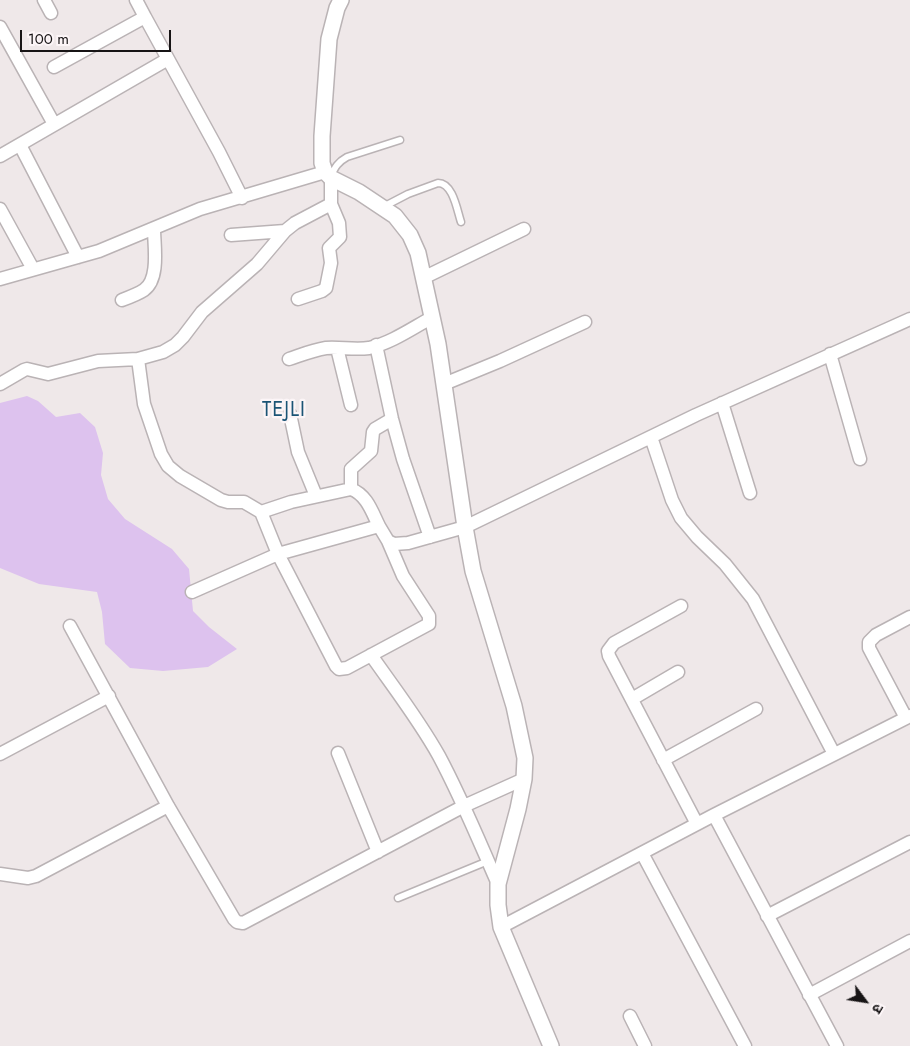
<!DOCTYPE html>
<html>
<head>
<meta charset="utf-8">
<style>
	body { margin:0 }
	#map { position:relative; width:910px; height:1046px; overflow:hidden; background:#efe8e9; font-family:Jost,"Noto Sans Devanagari",sans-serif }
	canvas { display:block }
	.north { position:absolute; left:840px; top:976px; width:50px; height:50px; -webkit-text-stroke:4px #fcf5f7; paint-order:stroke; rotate:121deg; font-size:14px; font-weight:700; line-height:20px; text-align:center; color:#171415 }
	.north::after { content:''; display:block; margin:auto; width:18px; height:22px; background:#171415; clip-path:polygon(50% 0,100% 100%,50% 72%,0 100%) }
	.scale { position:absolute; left:20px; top:30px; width:151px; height:22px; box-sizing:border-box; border:2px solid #171415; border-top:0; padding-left:6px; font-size:15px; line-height:18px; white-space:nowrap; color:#171415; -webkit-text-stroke:4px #fcf5f7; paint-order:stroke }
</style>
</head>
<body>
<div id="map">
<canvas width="910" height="1046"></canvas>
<div class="north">उ</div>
<div class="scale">100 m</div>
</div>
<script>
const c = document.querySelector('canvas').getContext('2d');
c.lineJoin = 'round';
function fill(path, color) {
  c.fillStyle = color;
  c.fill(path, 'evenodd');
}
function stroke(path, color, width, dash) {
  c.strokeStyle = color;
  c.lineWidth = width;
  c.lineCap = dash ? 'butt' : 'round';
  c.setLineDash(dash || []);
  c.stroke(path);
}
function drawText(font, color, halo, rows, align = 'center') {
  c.font = font + ' Jost,sans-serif';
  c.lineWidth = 4.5;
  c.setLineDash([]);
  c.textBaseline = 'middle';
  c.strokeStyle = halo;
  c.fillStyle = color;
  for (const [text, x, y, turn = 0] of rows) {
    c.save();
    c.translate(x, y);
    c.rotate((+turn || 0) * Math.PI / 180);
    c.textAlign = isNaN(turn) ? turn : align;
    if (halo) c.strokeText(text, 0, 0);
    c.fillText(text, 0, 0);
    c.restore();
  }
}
fill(new Path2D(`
	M27,396L38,401L56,417L80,413L95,427L103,453L101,475L108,499L125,519L172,549L189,569L193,611L209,627L237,649L208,667L163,671L130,668L105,644L102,612L97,592L39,584L0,568V403Z`), '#ddc2ee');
const service = new Path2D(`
	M331,176C335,167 338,162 347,157L400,140
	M383,207L408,194L438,183C453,183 457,210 461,222
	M398,898L488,861`);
const minor = new Path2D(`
	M44,0L51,13
	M136,0L145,17
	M0,27L54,124
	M54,67L145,17L219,152L242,198
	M20,145L78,257
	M0,156L168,59
	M0,209L33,269
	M231,235L285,231
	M423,278L524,229
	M0,279L99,251L200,209L325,172
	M298,299L322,291L326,288L331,263L329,248L340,237L339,223L331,204
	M122,300C130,297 138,294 144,290C160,279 154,245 154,229
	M376,345L392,419L403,459L430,537
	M337,348L351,405
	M830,354L860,459
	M138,359L144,404L161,454L168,466L180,476L221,500L228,502H244L261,512L291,502L351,489C367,495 372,512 379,526
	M289,359C301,355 313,350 326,348C340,347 355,350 369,348C391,343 411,329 431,318
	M0,384L24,370L27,369L48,374L98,361L138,359L163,352L175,345L183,337L202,312L257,264L285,231L295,223L331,204V178
	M444,384L500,361L585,322
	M722,403L750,493
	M290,414L298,452L316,496
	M651,437L672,500L681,518L697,537L725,564L753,599L834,754
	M351,489V469L371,451L373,432L375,429L392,419
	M261,512L278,554L336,666L339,669L347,668L429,624V616L403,576L388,541
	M192,592L278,554L379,526L388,541L394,544L408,543L465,527L696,415L910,319
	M681,606L614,643L608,651L609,656L697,824
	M70,626L168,806L234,919L237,922L243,923L464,806L524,779
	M371,655C394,688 419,720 439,756C461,797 479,841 498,884
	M632,699L678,672
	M906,718L869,648V642L876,635L910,617
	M338,753L378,852
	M0,754L109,696
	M663,760L756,709
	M714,815L837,1046
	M642,853L745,1046
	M0,874L28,878L36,876L168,806
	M767,916L910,842
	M501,927L714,815L910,716
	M809,995L910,941
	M630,1016L645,1046`);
const tertiary = new Path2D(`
	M341,0L337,8L329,39L322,136V163L325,172L331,178L359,192L395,216L410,235L418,253L438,344L465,527L473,571L514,706L525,758L524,779L518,809L498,884V905L501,927L551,1046`);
stroke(service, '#bab3b5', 9);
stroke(minor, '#bab3b5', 15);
stroke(tertiary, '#bab3b5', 18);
stroke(service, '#fff', 6);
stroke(minor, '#fff', 12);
stroke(tertiary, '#fff', 15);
c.letterSpacing = '1px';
drawText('20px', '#1b5475', '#fcf5f7', [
	["TEJLI",284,411]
]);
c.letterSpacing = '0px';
</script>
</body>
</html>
